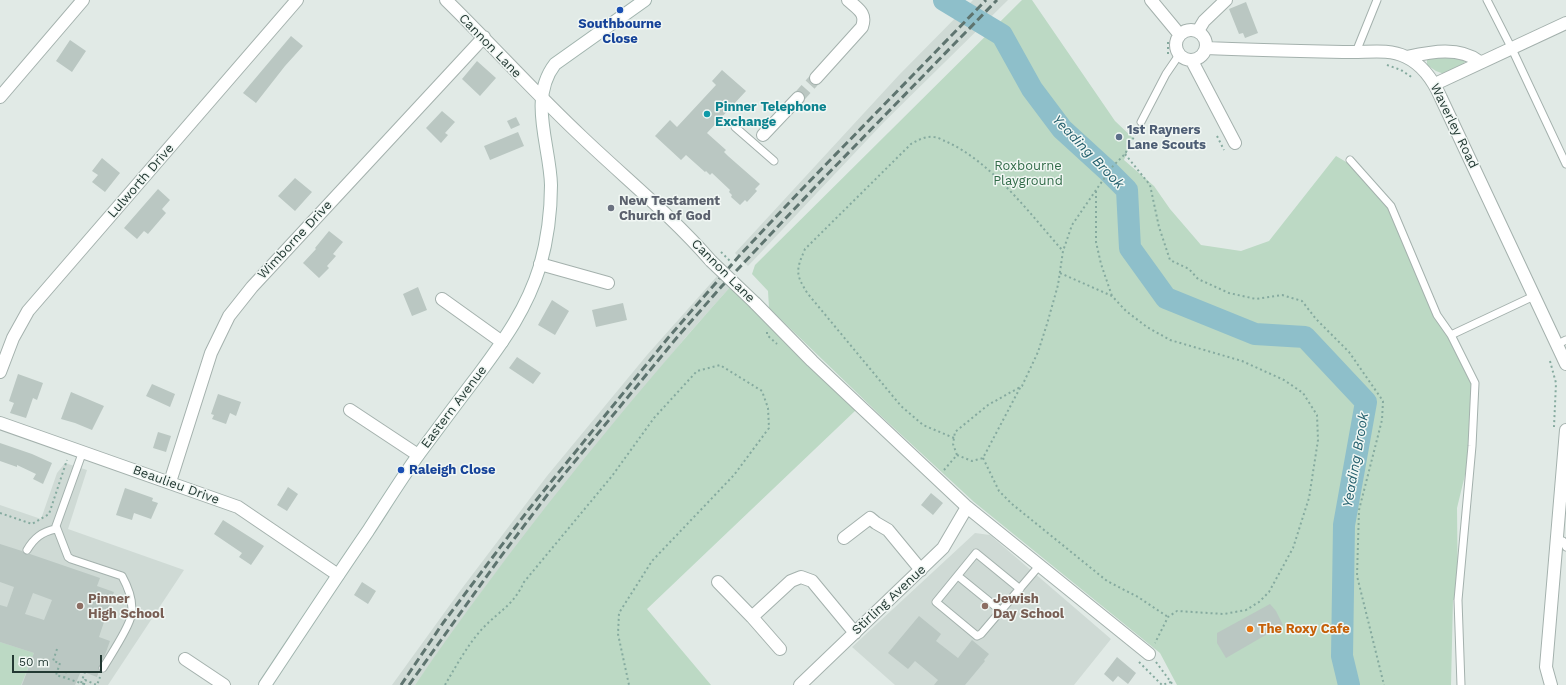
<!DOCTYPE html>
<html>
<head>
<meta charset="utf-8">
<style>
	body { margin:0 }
	#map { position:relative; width:1566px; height:685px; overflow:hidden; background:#e1eae6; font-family:"Work Sans",sans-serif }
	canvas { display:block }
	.scale { position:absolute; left:12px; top:655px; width:90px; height:18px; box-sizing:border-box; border:2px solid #233933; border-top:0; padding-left:5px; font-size:12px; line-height:14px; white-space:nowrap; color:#233933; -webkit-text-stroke:3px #f1f7f4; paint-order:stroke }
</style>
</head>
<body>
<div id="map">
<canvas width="1566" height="685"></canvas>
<div class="scale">50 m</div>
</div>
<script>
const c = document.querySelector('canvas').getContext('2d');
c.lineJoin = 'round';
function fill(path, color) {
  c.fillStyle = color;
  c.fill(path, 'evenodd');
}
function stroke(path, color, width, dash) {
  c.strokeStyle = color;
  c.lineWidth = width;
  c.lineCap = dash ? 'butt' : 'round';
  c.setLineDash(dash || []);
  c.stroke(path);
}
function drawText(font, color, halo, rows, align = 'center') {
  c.font = font + ' "Work Sans",sans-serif';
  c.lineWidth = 3;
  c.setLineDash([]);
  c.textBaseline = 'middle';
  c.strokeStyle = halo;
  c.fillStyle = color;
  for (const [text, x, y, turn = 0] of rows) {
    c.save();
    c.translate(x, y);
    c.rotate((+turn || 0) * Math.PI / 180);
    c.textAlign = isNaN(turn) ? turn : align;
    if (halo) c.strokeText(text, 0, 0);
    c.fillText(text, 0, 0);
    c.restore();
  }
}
fill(new Path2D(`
	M973,0H1008L884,122L748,266L735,253L899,75Z
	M719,274L731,286L685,338L491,579L415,685H392L460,591L547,476L647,355Z
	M65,463L87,470L68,529L184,570L108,685H0V505L41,519L57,473Z
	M975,533L990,535L1111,639L1074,685H895L852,647Z`), '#cfdad5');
fill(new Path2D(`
	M1022,0H1032L1115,121L1133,138L1124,160L1154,186L1170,209L1201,245L1241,251L1269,241L1336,156L1348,163L1391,206L1419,273L1475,383L1472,446L1457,508L1458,600H1453L1451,685H1177L1160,653L974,502L881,416L769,308L768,291L752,274L755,265Z
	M1427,57H1463L1465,61L1464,64L1444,74L1436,71L1427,65Z
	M731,286L856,410L647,609L711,685H415C511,545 618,413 731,286Z
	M0,642L34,653L21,685H0Z`), '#bcd9c4');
stroke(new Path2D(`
	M944,0L1002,35L1032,89L1062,129L1108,171L1127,190L1130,248L1166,298L1255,334L1305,337L1366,402L1344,525L1342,656L1349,685`), '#8ebfca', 22);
fill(new Path2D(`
	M1246,2L1258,33L1245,38L1243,33L1239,34L1229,9Z
	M291,36L303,46L285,66L256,103L243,93Z
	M70,40L86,51L72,72L56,61Z
	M477,61L496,78L480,96L462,79Z
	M722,70L746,91L707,133L726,150L724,152L728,156L760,184L755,189L757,191L747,202L745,200L740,205L731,197L732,195L729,192L730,190L712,173L710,175L706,171L705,172L686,155L681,160L655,136L670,120L677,127L716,85L712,81Z
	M442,111L455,122L445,133L448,135L441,143L426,128Z
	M516,117L520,125L511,129L507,121Z
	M518,132L524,146L490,160L484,146Z
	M102,158L120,173L105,192L92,182L98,175L92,171Z
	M295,178L312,192L295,211L278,196Z
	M158,189L170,200L162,209L166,213L148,234L144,231L137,239L124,228Z
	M329,231L343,242L333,254L336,256L327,266L329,268L319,278L303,263L316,249L315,248Z
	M418,287L427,310L412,316L403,294Z
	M552,300L569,311L555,335L538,325Z
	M623,303L627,320L596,327L592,310Z
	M517,357L541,373L533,384L509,368Z
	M18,374L43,383L37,400L33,398L26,418L10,413L14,403L9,401Z
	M152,384L175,394L170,407L146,396Z
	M71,392L104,406L92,430L75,423L61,419Z
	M218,394L241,402L236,416L230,413L226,424L212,419L214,415L211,414Z
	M158,432L171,436L166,452L153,448Z
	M0,443L32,454L52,463L43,484L33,479L36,474L17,465V467L0,461Z
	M288,487L298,494L287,511L277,505Z
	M125,488L153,498L152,501L158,503L151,519L134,513L132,520L116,515Z
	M931,493L943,503L933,515L921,505Z
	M223,520L264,546L251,565L239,557L242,553L214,534Z
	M0,544L22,551L25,554H30L100,578L97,586L114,592L99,637L110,641L105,655L99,666V671L97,677L81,671L75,685H22L34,653L0,642V605L7,607L14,587L0,582ZM33,593L52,600L44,620L25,614Z
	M362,582L376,591L368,604L354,595Z
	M1270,604L1276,611L1283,625L1226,658L1217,643V633Z
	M919,616L941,634L936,641L958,658L972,640L989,654L984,660L985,661L965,685H934L938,680L915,661L908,669L888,653Z
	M1117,657L1136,673L1128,684L1118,676L1113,682L1104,674Z`), '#bac7c2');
stroke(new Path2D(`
	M798,98L816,78`), '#bbc7c2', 12, [12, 6]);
const lane = new Path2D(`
	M1487,0L1512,49L1566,164
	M1356,52L1377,0
	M1141,122L1166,74L1179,55
	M735,127L774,161
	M1350,160L1391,206L1437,315L1451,335L1475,383L1472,446L1458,600L1461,685
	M1451,335L1534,296
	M1558,344L1566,340
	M56,526L68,557L71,559L122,576C128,587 134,603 131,616C129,628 110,656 103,668
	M1557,540L1563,541L1566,547
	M27,550C34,538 42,532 55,529L56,526L83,451
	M958,576L1001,611
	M1020,589L976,553L936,602L977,636L981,634L1039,566`);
const street = new Path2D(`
	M446,0C492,45 535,93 582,137C625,178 672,216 711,261
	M1151,0L1180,35
	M1176 45a15 15 0 1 1 30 0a15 15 0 1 1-30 0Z
	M1198,31L1204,21L1226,0
	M1206,48C1253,50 1300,51 1346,52C1367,53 1387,48 1406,57C1423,65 1434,82 1441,98L1566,364
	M1407,57C1431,52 1459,46 1480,62
	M1192,61L1235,143
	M816,78L862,27C867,13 858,9 848,0
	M1435,84L1566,23
	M0,97L83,0
	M763,135L798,98
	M540,264L608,283
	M442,299L502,342
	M755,303L812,361L967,507L1149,654
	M0,372L13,338L28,311L297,0
	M350,410L418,455
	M0,423L238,507L338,575
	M170,482L211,353L229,316L252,287L484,37
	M844,538L870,518L876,523L888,530L921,570
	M718,582L752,617L780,649
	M752,617L791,581L801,577L812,581L855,633
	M185,659L224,685
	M800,685L943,548L967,507
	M1551,685L1546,667L1566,430`);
const secondary = new Path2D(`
	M265,685C299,634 333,582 368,531C385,505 401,479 419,454C439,427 459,400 479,374C505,339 527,308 540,266C547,241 551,211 551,185C550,145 528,99 555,64L645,0`);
stroke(lane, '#a4b1ad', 9);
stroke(street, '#a4b1ad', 14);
stroke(secondary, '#a1b4ae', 14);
stroke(new Path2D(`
	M1168,54V39
	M1387,65L1401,70L1413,78
	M1217,136L1224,150
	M1125,154L1150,185L1159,227L1170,260L1189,269L1198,279L1229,293L1256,299L1282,295L1302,301L1316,319L1349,352L1383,401L1382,420L1359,510L1357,576L1384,685
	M1096,191V242L1101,264L1112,296
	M1060,273L1112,296L1126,311L1147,327L1170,340L1242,361L1284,380L1303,393L1317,415L1318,440L1309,498L1293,548L1269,592L1259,602L1246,610L1224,614L1177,611L1168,617L1155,643
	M767,332V335L777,344
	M1550,361L1556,383L1554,427
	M954,438L923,425L901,406L808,294C795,274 796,270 805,249L911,144C918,140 925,136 934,137C938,137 942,140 945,141C991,161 1030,214 1063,251
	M957,455L972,461L983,458L1021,386
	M983,458L999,491L1012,504L1107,581L1138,597L1168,617
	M944,470L957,455L953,444L955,432L988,405L1022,386L1038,352L1047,324L1058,285L1063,251L1072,225L1096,190L1113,166L1125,154L1137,131
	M0,513L32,524L49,514L67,460
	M57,649L53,661L60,663L56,675L84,684
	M1139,662L1162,685L1171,682
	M1156,662L1173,685
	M64,678L66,672
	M81,683L85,672
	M84,685L85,680L97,685L100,677
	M445,685C456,666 468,644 483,628C500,610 513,606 524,582L612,476L654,418L697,371L720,365L762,391L768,408L769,428L734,475L652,561L619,613L618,634L629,685`), '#85aa9f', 2, [2, 3]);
stroke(lane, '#fff', 7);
stroke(street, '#fff', 12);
stroke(secondary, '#fff', 12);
stroke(new Path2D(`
	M401,685L443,623L529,509L668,338L740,255L803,188L986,0
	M409,685L499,559L548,494L679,335L722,286L817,185L997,0`), '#5e746f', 3, [8, 4]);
const streetBridge = new Path2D(`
	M711,261L755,303`);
stroke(streetBridge, '#a4b1ad', 14, []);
stroke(new Path2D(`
	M721,252L730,261`), '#85aa9f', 2, [2, 3]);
stroke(streetBridge, '#fff', 12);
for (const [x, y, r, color] of [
	[620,10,4,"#1a4fb4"],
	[707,114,4,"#0f9aa8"],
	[1119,137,4,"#5c6f8a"],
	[611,208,4,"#6b7280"],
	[401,470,4,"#1a4fb4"],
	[80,606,4,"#8d6e63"],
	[985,606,4,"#8d6e63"],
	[1250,629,4,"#e8710a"]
]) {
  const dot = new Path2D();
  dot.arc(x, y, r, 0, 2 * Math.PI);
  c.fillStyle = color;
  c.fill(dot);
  stroke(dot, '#f1f7f4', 1.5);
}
drawText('bold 13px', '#164399', '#f1f7f4', [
	["Southbourne",620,24],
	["Close",620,39],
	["Raleigh Close",409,470,"left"]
]);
drawText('13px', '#233933', '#f1f7f4', [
	["Cannon Lane",490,46,46],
	["Waverley Road",1454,126,64],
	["Lulworth Drive",141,181,-49],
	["Wimborne Drive",295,240,-47],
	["Cannon Lane",723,271,45],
	["Eastern Avenue",454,407,-53],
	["Beaulieu Drive",176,485,20],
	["Stirling Avenue",889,600,-43]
]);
drawText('bold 13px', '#0d838f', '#f1f7f4', [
	["Pinner Telephone",715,107],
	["Exchange",715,122]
], 'left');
drawText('bold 13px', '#4e5e75', '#f1f7f4', [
	["1st Rayners",1127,130],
	["Lane Scouts",1127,145]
], 'left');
drawText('13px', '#326b49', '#f1f7f4', [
	["Roxbourne",1028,166],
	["Playground",1028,181]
]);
drawText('bold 13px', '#5b616d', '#f1f7f4', [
	["New Testament",619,201],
	["Church of God",619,216]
], 'left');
drawText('bold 13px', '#785e54', '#f1f7f4', [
	["Pinner",88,599],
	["High School",88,614],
	["Jewish",993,599],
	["Day School",993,614]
], 'left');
drawText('bold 13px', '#c56008', '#f1f7f4', [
	["The Roxy Cafe",1258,629]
], 'left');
drawText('italic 14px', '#24606e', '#f1f7f4', [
	["Yeading Brook",1088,152,46],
	["Yeading Brook",1356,460,-80]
]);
</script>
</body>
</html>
